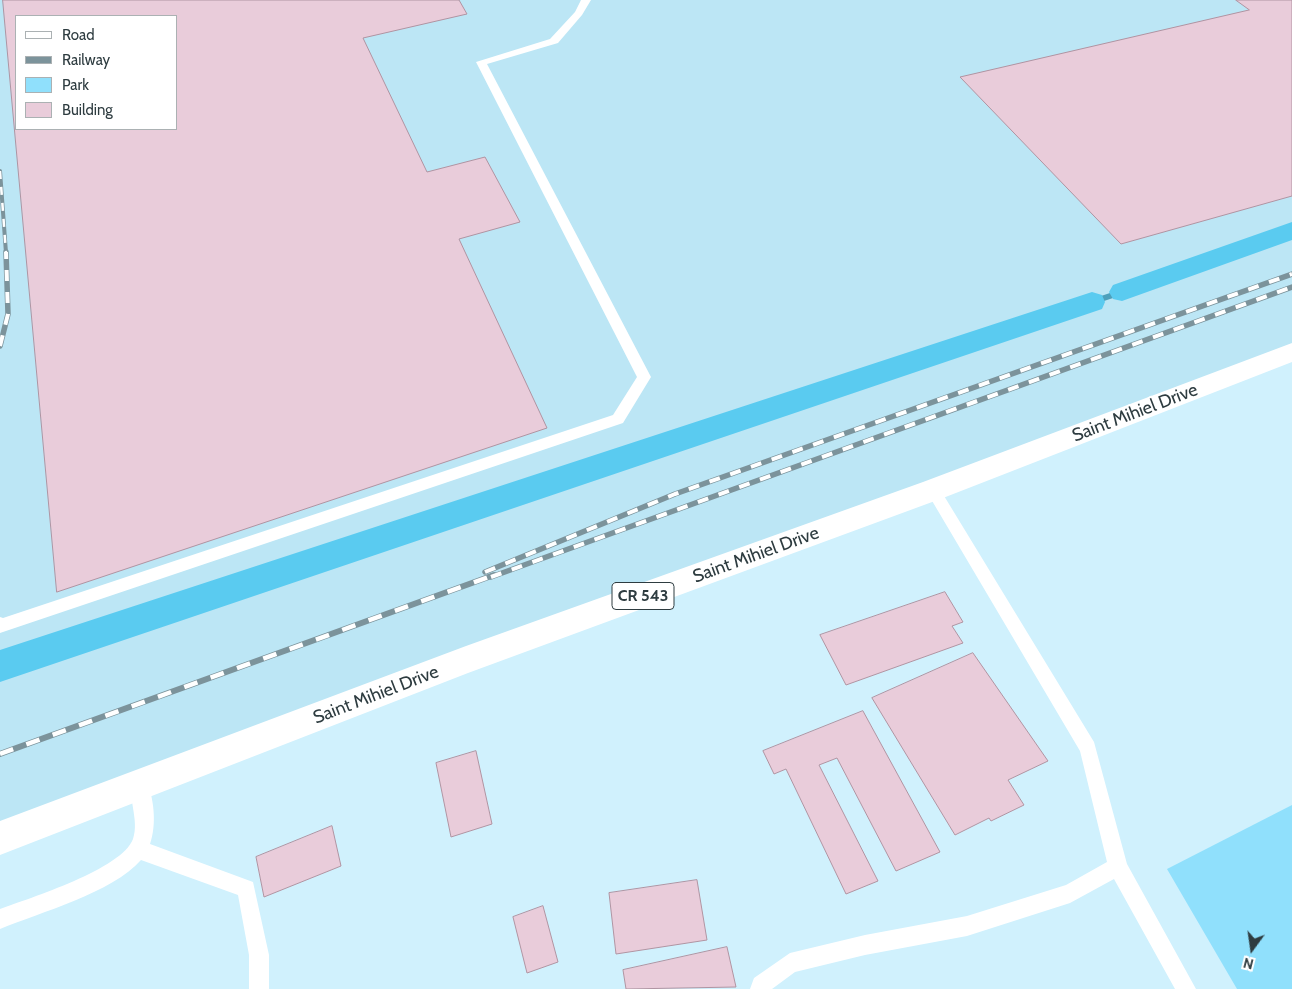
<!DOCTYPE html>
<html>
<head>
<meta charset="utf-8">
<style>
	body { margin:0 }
	#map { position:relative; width:1292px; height:989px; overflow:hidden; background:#d0f1fd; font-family:Cabin,sans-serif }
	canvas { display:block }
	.legend { position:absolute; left:15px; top:15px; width:162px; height:115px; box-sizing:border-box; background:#fff; border:1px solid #abb1b3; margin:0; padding:6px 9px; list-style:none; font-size:15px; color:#2e3c40 }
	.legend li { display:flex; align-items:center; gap:10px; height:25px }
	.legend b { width:25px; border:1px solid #abb1b3 }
	.north { position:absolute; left:1227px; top:924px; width:50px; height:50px; -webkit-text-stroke:4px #fff; paint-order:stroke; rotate:194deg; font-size:14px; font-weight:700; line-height:20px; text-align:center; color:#2e3c40 }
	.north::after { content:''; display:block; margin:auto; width:18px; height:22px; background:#2e3c40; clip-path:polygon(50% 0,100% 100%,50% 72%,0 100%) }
</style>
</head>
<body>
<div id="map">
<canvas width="1292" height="989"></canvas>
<ul class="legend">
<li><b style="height:6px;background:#fff"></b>Road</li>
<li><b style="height:6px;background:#7c939b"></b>Railway</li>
<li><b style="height:14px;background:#90e0fc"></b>Park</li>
<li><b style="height:14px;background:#e9ccda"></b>Building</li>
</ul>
<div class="north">N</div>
</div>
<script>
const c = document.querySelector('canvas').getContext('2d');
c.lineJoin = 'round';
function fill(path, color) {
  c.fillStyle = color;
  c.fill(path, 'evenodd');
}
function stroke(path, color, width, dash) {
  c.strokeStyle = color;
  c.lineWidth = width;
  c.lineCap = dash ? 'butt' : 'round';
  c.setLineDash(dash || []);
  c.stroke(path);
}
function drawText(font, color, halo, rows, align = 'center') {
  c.font = font + ' Cabin,sans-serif';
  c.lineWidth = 4;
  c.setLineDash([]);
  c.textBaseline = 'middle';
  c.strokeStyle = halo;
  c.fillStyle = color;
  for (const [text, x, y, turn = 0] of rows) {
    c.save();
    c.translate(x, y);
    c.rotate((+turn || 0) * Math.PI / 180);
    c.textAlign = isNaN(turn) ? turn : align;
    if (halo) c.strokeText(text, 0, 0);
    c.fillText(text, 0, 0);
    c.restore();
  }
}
fill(new Path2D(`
	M0,0H1292V350L0,839ZM16,16H176V129H16Z`), '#bce6f5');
fill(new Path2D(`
	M1292,805V989H1237L1167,869Z`), '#90e0fc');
fill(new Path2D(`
	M1122,289L1125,290L1126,292L1125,294L1092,305L1088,302L1089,300Z`), '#4da0bb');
fill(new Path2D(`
	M1292,222V240L1122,301L1113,299L1109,292L1113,285Z
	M1092,292L1102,295L1105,302L1102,309L0,682V650Z`), '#5acbf0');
const building = new Path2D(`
	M3,0H459L467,14L363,38L427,172L485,157L520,222L459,239L547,428L57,592ZM16,16H176V129H16Z
	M1236,0H1292V196L1121,244L960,77L1249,10Z
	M945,592L963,622L952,626L963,643L846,685L820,635Z
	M973,653L1048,761L1008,780L1024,805L991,821L989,818L955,835L872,698Z
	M863,711L940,852L896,871L837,758L819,765L878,881L846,894L786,769L774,774L763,751Z
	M476,751L492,824L451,837L436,763Z
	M332,826L341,866L264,897L256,857Z
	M697,880L707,940L616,954L609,893Z
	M543,906L558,962L527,973L513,917Z
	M727,947L736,987L626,989L623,970Z`);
fill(building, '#e9ccda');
stroke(building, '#b094a2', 1);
fill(new Path2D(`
	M581,0H591L582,15L558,43L487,64L651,377L623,423L0,633V617L3,618L613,415L637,377L476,62L550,39L575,12Z
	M933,484L938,486L1094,742L1127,864L1196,989H1175L1114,879L1070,903L967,936L865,955L795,972L772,989H750L754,978L790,953L865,935L967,916L1066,885L1107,862L1080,751L928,494L926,490L928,486Z
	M140,776L146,779C154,798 157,824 150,844L253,882L269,955V989H249V955L238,895L141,860C112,893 41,912 0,929V909C30,898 122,869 133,839C140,819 126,797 134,779Z`), '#fff');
fill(new Path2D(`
	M1292,343V362L943,498L468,673L0,855V821L466,646L923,482Z`), '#fff');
const railFar2 = new Path2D(`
	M0,171L6,253`);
const railFar1 = new Path2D(`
	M0,346L8,314L6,252
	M485,572L675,494L1292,274
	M491,577L1292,287`);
const rail = new Path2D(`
	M0,754L494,575`);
stroke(railFar2, '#7c939b', 4);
stroke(railFar1, '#7c939b', 5.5);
stroke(rail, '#7c939b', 6);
stroke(railFar2, '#fff', 2.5, [8]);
stroke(railFar1, '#fff', 4, [11]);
stroke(rail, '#fff', 4.5, [14]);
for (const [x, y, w] of [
	[643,596,62]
]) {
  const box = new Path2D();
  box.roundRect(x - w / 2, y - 13.5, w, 27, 4);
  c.fillStyle = '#fff';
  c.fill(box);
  stroke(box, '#2e3c40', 1);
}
drawText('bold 16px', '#2e3c40', null, [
	["CR 543",643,596]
]);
drawText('18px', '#2e3c40', '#fff', [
	["Saint Mihiel Drive",1135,413,-21],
	["Saint Mihiel Drive",756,555,-20],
	["Saint Mihiel Drive",376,695,-21]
]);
</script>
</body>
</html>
